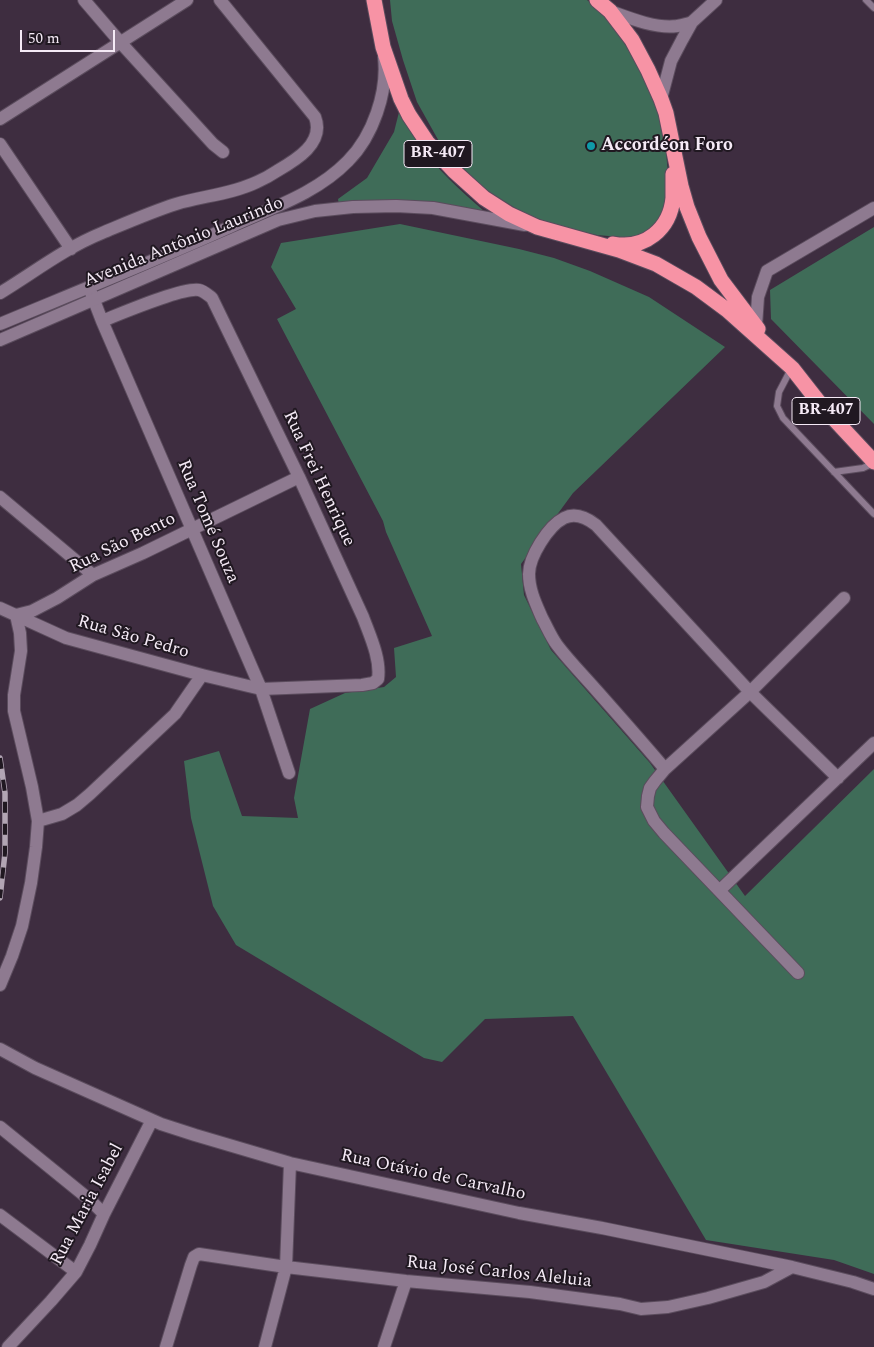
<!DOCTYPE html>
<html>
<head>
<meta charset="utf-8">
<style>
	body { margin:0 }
	#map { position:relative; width:874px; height:1347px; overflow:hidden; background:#3e2d40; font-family:Spectral,serif }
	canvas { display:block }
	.scale { position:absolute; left:20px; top:30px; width:95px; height:22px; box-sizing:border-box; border:2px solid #f5eaf6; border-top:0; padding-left:6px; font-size:15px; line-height:18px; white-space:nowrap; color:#f5eaf6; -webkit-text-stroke:4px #201821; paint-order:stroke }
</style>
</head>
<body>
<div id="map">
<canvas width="874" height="1347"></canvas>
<div class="scale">50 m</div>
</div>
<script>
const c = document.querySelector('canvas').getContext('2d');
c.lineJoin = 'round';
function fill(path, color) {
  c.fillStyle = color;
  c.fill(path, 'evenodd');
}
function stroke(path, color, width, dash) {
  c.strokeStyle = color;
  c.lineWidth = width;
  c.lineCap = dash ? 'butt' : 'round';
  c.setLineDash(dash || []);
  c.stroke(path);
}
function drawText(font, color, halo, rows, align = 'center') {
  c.font = font + ' Spectral,serif';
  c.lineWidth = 4;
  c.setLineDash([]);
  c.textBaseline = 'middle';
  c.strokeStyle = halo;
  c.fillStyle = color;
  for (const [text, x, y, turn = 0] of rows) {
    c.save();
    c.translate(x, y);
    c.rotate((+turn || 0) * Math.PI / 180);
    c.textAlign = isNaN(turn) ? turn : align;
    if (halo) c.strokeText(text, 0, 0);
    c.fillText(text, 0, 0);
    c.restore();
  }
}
fill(new Path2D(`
	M390,0H587L605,15L623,41L650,85L664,129L668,174L667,198L661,218L646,233L631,238L597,235L564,228L525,214L483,188L441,145L417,102L403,60L392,21Z
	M400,108C406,120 411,132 418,142C436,169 461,191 485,212L339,205L338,199L367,178L394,132Z
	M400,224L519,249L554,258L590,271L649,297L725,347L573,493L521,564L524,595L551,650L650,763L745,896L874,769V1274L834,1260L706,1240L573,1016L485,1019L442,1062L424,1058L236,945L213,906L191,818L184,761L219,751L242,816L298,818L294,798L310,709L345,693L384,687L396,677L394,648L432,636L386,532L383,521L277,319L296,309L271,267L281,243Z
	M874,227V424L771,319L770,290Z`), '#3f6c58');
const lane = new Path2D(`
	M866,0L874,8
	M791,369L779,392L777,406L783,418L874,514
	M834,472L863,468L874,463`);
const street = new Path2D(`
	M84,0L120,42L213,144L223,152
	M610,11C629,18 656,29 677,26C682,25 687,24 692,22
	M661,99L671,61L682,40L692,22L716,0
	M0,119L187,0
	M0,144L71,249
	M90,290L102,321L261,689L289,773
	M0,293C33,273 65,248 102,233C126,223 151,212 176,204C203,196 232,194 257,182C264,179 271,175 277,171C296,160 325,143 315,117L220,0
	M756,326L758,297L767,271L874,208
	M0,497L93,575
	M0,608L66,638L202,675L261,689L362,685L373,683L378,679C381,659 370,636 363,617L299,477L212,298C208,295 204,291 199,290C183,287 120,314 102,321
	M665,769C643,743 620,717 597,691C584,676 569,661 557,645C551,637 547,627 542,618C536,604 529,590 529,574C529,557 548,526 564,518C576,512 587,518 596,525L750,692L838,778
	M38,821L62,814L77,805L90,794L175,714L202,675
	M720,890L874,743
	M798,973L664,833L654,821L647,807L648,796L650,788L655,781L665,769L750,692L844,598
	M0,985L12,956L22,926L31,883L36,847L38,821L32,787L14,711V695L21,651L20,633L16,615L32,611L57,598L93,575L143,553L299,477
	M0,1049L35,1068L161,1124L195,1135L290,1163L519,1213L602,1228L792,1267L853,1282L874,1289
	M0,1127L90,1200L104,1214
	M0,1215L76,1272
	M8,1347L51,1301L76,1272L90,1245L104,1214L152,1120
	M166,1347L191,1265L194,1257L199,1254L286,1267L406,1281L530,1292L620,1304L641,1309L668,1307L708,1298L764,1282L792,1267
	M265,1347L286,1267L290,1163
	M384,1347L406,1281`);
const secondary = new Path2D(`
	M0,324C77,292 154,261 230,227C271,208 316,194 348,161C373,136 388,92 384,57
	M0,340L278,220L315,211L353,207L396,206L433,208L525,225`);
const highway = new Path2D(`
	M374,0L383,47L401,99L409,115L427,142L454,171L484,198L509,214L537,227L619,250L656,264L696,287L727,310L792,368L821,405L874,462
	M597,0L610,11L632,40L648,70L661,99L666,113L681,186L687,207L699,237L721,280L758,329
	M613,244C645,250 670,229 673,198C673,190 673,182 673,174`);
stroke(lane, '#5b4c5d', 8);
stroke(street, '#5b4c5d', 14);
stroke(secondary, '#5b4c5d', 14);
stroke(highway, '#5b4c5d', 17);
stroke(lane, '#8e7a90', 6);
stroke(street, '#8e7a90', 12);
stroke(secondary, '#8e7a90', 12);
stroke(highway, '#f793a5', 15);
const rail = new Path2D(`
	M0,758L5,793V853L0,898`);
stroke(rail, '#b2a5b4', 5.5);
stroke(rail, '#201821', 4, [11]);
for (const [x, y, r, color] of [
	[591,146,5,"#0f9aa8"]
]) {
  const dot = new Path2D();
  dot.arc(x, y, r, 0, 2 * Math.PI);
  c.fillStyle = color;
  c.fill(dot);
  stroke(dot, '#201821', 2);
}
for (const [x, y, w] of [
	[438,154,68],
	[826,411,68]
]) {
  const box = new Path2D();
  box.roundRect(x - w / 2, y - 13.5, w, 27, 4);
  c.fillStyle = '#201821';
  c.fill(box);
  stroke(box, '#f5eaf6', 1);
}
drawText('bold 16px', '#f5eaf6', null, [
	["BR-407",438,154],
	["BR-407",826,411]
]);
drawText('bold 18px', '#f5eaf6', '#201821', [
	["Accordéon Foro",601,146]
], 'left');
drawText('18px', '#f5eaf6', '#201821', [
	["Avenida Antônio Laurindo",184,243,-22],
	["Rua Frei Henrique",318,479,65],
	["Rua Tomé Souza",207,522,67],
	["Rua São Bento",123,544,-26],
	["Rua São Pedro",133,638,16],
	["Rua Otávio de Carvalho",433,1176,12],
	["Rua Maria Isabel",88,1205,-62],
	["Rua José Carlos Aleluia",499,1273,6]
]);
</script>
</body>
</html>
